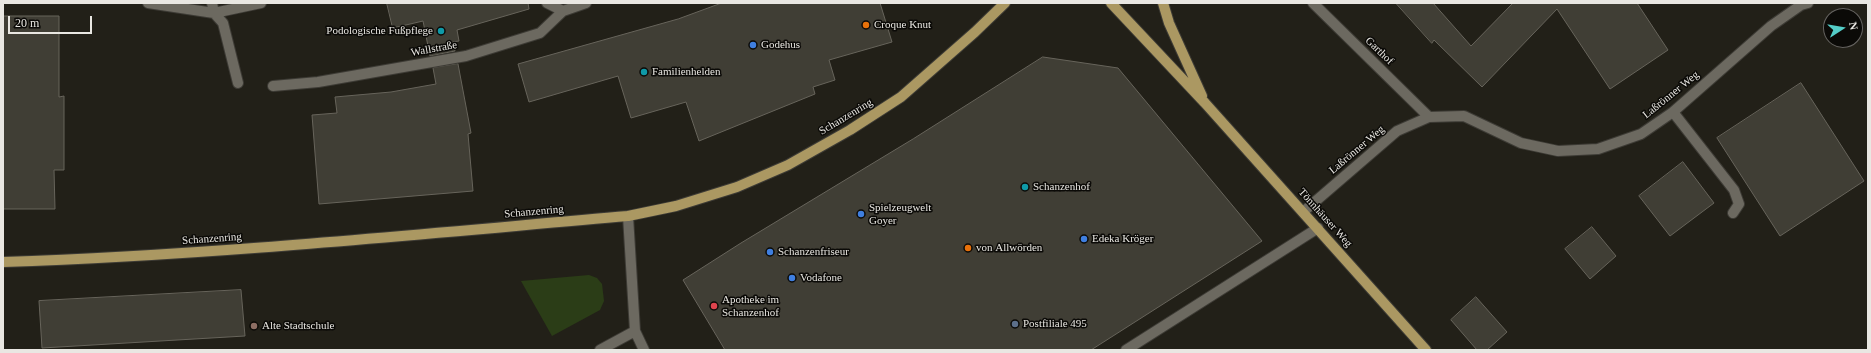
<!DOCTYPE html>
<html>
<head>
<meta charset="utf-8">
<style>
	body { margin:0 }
	#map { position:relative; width:1871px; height:353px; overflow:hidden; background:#222018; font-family:"Times New Roman",serif }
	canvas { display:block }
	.frame { position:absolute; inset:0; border:4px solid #e9e7e2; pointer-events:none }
	.north { position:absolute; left:1823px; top:8px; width:40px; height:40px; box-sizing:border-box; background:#0b0a07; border:1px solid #64625f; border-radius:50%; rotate:78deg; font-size:11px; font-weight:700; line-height:16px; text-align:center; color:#e9e7e2 }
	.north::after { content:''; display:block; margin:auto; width:14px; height:18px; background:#54cdc7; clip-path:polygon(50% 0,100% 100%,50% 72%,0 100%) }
	.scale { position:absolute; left:8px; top:16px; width:84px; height:18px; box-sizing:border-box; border:2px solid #e9e7e2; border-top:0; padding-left:5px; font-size:12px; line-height:14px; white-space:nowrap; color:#e9e7e2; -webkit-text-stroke:3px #0b0a07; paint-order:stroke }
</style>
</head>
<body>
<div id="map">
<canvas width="1871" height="353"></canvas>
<div class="frame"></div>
<div class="north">N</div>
<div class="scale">20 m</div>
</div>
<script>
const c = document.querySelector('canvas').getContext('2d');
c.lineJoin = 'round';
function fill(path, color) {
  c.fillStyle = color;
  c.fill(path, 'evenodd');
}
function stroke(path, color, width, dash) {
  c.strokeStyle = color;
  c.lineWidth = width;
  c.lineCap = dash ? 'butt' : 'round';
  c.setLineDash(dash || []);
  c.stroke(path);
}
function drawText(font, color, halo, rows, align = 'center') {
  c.font = font + ' "Times New Roman",serif';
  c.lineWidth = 3;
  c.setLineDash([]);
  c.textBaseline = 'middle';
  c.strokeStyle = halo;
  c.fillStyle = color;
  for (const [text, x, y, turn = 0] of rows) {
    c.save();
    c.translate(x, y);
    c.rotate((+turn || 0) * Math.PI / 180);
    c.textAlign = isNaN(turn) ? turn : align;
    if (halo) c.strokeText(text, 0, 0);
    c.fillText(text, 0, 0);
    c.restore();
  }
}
fill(new Path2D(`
	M589,275L597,278L602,284L604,301L600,310L552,336L521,281Z`), '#2b3d17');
const building = new Path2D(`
	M387,3H528L529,9L457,30L459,41L453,42L455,51L430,56L423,21L393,28Z
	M722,3H880L892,42L829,60L835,80L813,87L815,94L699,141L686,102L631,118L618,76L529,102L518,64L678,19Z
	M1396,3H1433L1471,46L1513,3H1637L1668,50L1610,89L1557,9L1482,87L1434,40L1432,43Z
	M3,16H59V97L64,96V170H54L55,209H3Z
	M1043,57L1118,68L1262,241L1091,350H725L683,280L741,243L913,139Z
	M458,64L471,133L468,134L473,191L319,204L312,115L337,113L335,97L391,92L436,84L433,68Z
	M1801,83L1864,181L1780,236L1717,138Z
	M1683,162L1714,203L1670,236L1639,196Z
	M1592,227L1616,256L1590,279L1565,249Z
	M241,290L245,336L42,348L39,301Z
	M1476,297L1507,332L1487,350H1477L1451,320Z`);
fill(building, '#403e35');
stroke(building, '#67645b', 1);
const minor = new Path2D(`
	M148,3L214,13L261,3
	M212,3L214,13L223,23L238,83
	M547,3L563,11
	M1313,3L1429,117
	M273,86L318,82L466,56L540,33L563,11L586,3
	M1673,112L1734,190L1739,204L1733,213
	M1303,212L1397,131L1429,117L1464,116L1521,143L1558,151L1598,149L1641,134L1673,112L1771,26L1801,5L1808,3
	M628,216L635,331L644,350
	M600,350L635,331
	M1126,350L1318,228`);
const major = new Path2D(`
	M1111,3L1205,103L1426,350
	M1163,3L1169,23L1202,96
	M3,262C212,255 420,234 628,216L676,206L737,187L788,165L850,130L901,97L975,32L1005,3`);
stroke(minor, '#3d3b35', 12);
stroke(major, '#3d3b35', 12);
stroke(minor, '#6c6960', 10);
stroke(major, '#ab9862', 10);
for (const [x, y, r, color] of [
	[866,25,4,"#e8710a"],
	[441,31,4,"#0f9aa8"],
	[753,45,4,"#3f7fe0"],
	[644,72,4,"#0f9aa8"],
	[1025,187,4,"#0f9aa8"],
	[861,214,4,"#3f7fe0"],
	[1084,239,4,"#3f7fe0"],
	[968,248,4,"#e8710a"],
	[770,252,4,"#3f7fe0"],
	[792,278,4,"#3f7fe0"],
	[714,306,4,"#e0444e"],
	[1015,324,4,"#5c6f8a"],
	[254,326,4,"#8d6e63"]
]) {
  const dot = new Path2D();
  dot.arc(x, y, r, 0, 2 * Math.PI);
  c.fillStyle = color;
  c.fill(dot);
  stroke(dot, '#0b0a07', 1.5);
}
drawText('11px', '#e9e7e2', '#0b0a07', [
	["Croque Knut",874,25],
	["Podologische Fußpflege",433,31,"right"],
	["Godehus",761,45],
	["Familienhelden",652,72],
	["Schanzenhof",1033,187],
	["Spielzeugwelt",869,208],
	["Goyer",869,221],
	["Edeka Kröger",1092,239],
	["von Allwörden",976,248],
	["Schanzenfriseur",778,252],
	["Vodafone",800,278],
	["Apotheke im",722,300],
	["Schanzenhof",722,313],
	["Postfiliale 495",1023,324],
	["Alte Stadtschule",262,326]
], 'left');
drawText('11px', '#e9e7e2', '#0b0a07', [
	["Wallstraße",434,49,-10],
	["Garthof",1379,51,44],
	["Laßrönner Weg",1671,95,-39],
	["Schanzenring",846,117,-31],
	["Laßrönner Weg",1357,150,-40],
	["Schanzenring",534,212,-5],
	["Tönnhäuser Weg",1325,218,48],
	["Schanzenring",212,239,-4]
]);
</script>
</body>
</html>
